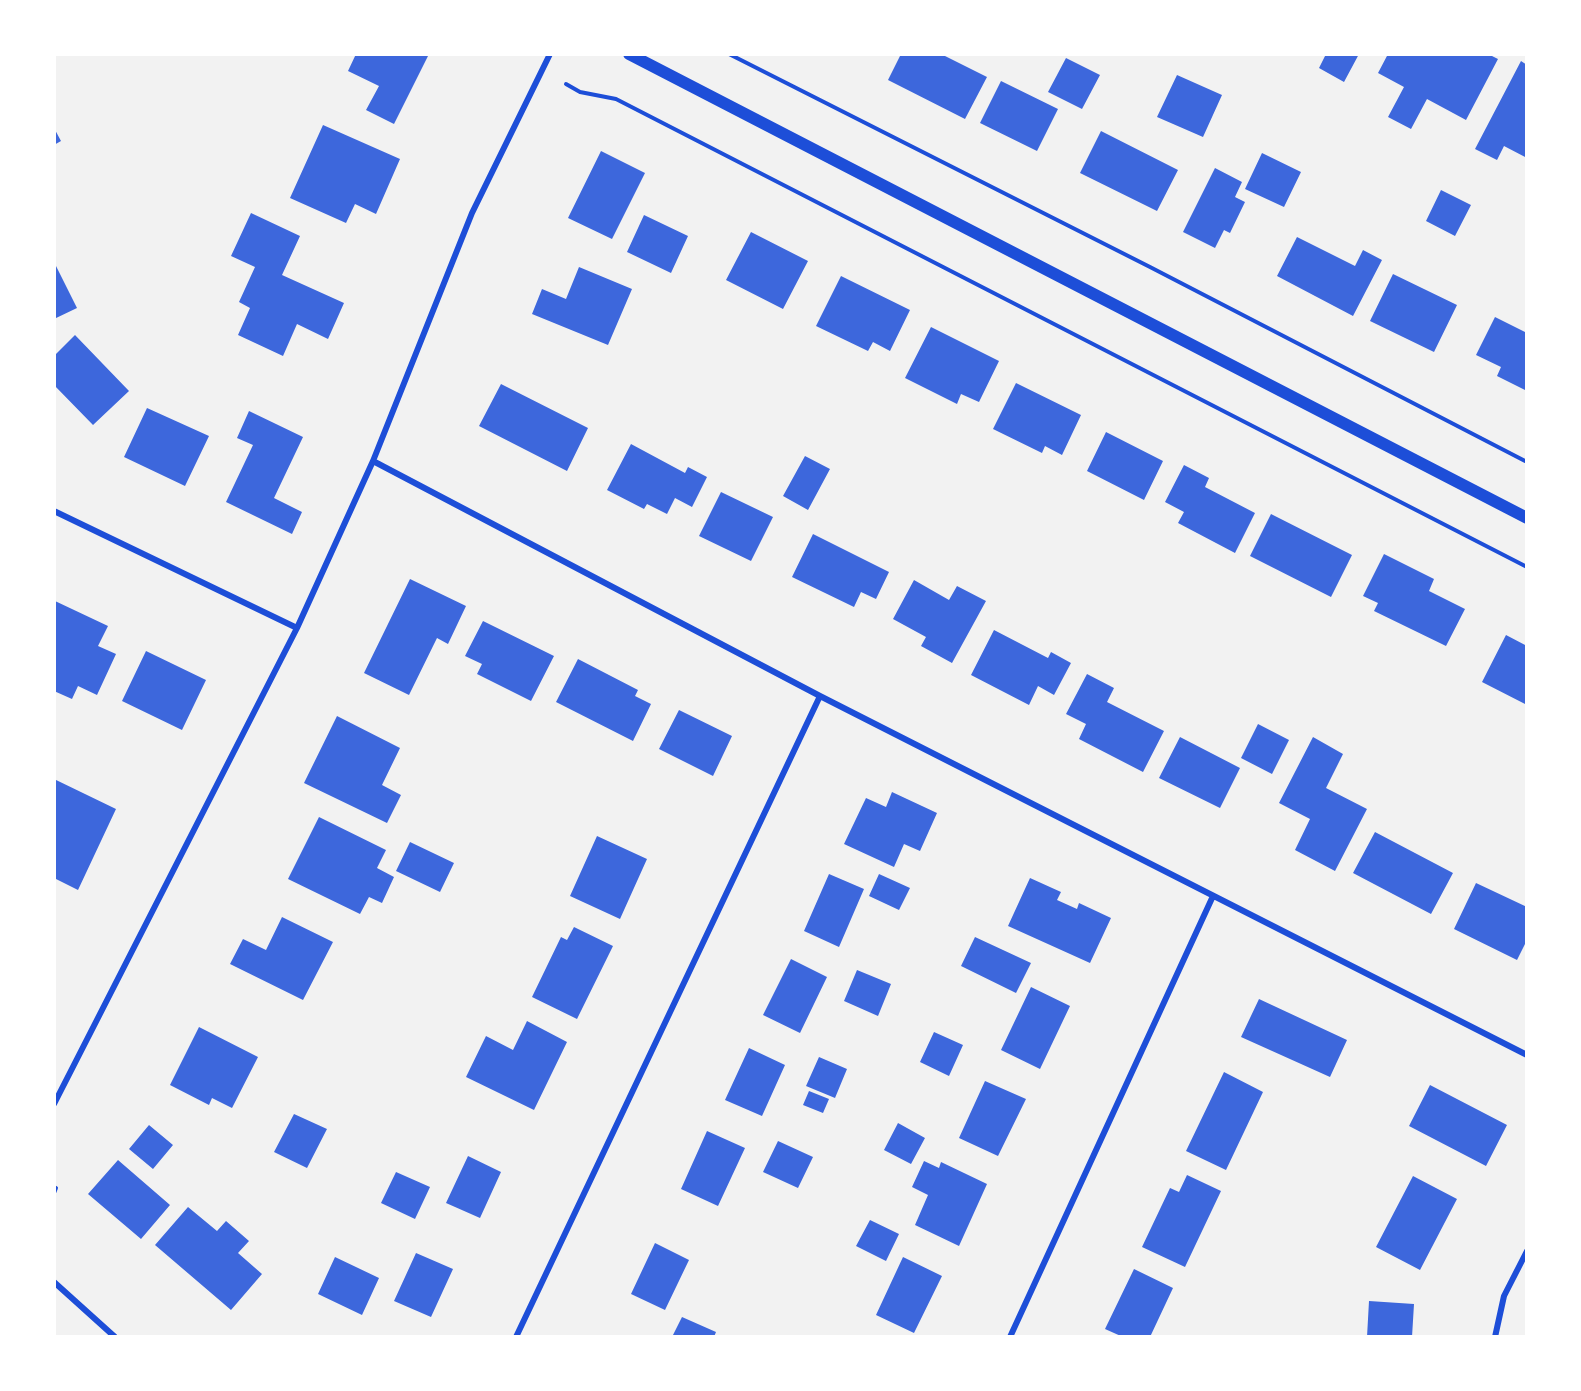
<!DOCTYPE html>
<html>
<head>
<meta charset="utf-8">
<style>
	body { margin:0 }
	#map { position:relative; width:1581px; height:1391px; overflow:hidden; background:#f2f2f2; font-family:"DejaVu Sans",sans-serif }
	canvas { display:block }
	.frame { position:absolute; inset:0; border:56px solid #fff; pointer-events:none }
</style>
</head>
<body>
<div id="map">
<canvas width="1581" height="1391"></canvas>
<div class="frame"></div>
</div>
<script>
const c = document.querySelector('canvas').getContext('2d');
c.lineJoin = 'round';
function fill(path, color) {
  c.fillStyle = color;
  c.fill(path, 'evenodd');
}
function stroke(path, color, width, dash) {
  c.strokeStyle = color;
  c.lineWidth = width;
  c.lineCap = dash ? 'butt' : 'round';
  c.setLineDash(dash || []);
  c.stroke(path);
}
fill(new Path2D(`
	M356,54H429L394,124L366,110L379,86L348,71Z
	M901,54H941L987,77L965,119L888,80Z
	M1326,54H1359L1344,82L1319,68Z
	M1388,54H1488L1498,59L1466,120L1427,99L1411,129L1388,117L1404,87L1378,73Z
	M1066,58L1100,75L1082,109L1048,92Z
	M1521,61L1527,65V158L1504,146L1497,160L1475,149Z
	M1177,75L1222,95L1203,137L1157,117Z
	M1001,81L1058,109L1037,151L980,123Z
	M323,125L400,159L376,214L355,204L346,223L290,198Z
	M54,128L61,141L54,145Z
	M1101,131L1178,170L1157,211L1080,173Z
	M601,151L645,173L612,239L568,218Z
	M1262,153L1301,172L1284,207L1245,189Z
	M1215,168L1242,182L1235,197L1245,202L1230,233L1224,230L1215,248L1183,232Z
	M1441,190L1471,205L1455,236L1426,221Z
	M251,213L300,236L282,275L344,303L328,339L297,324L283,356L238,335L250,308L239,302L255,267L231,256Z
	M644,215L688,236L671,273L627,252Z
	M751,232L808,261L783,309L726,280Z
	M1297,237L1355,266L1363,250L1382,260L1353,316L1277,276Z
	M54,262L77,308L54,319Z
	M579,267L632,289L608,345L532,314L542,289L566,299Z
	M1393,274L1457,305L1434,352L1370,321Z
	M841,276L910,310L890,351L873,342L868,351L816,326Z
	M1495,317L1527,333V391L1497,376L1501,367L1476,355Z
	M931,327L999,361L979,402L961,394L957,404L905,378Z
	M75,335L129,391L93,425L54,385V356Z
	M1016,383L1081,415L1062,455L1045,446L1042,453L993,429Z
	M501,384L588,428L567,471L479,426Z
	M147,408L209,436L185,486L124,457Z
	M249,411L303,437L274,498L302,512L292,534L226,502L253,445L237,438Z
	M1106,432L1163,461L1144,500L1087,471Z
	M631,444L685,473L688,467L707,477L692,507L675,498L667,514L647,504L644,509L607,490Z
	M805,456L830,469L808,510L783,496Z
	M1184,465L1209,478L1205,487L1255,513L1235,553L1178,523L1184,512L1165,502Z
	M721,492L773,517L751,561L699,536Z
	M1271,514L1352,555L1331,597L1250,556Z
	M813,534L889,572L876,599L861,592L854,607L792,577Z
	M1384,554L1434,579L1429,591L1465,609L1446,646L1374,611L1378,603L1363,596Z
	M410,579L466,606L448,644L437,638L409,695L364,673Z
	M914,580L949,600L957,586L986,601L952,663L921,646L926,637L893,619Z
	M55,601L108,626L98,646L116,654L97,695L78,686L72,699L54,691Z
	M483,621L554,656L531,701L477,674L482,664L465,656Z
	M994,630L1048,658L1051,652L1071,663L1054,695L1038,686L1029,705L971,675Z
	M1506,635L1527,646V705L1482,682Z
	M146,651L206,680L182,730L122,701Z
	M578,659L638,690L635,696L651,704L633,741L556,702Z
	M1087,674L1114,688L1107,702L1164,731L1143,772L1079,739L1086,724L1066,714Z
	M679,710L732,736L713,776L659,749Z
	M337,716L400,748L382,785L401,795L387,823L304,783Z
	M1258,724L1289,740L1272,774L1241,758Z
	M1180,737L1240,768L1220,808L1159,778Z
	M1313,737L1343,754L1326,788L1367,809L1335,871L1295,850L1310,819L1279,803Z
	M54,779L116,809L78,890L54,878Z
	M892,792L937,813L920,851L904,844L894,867L844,844L866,798L886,807Z
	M319,817L386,850L377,868L394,877L382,903L369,897L360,914L288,879Z
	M1375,832L1453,873L1431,914L1353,873Z
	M597,836L647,859L620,919L570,896Z
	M410,842L454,863L440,892L396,871Z
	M829,874L864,889L839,947L804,931Z
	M879,874L910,888L899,910L869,896Z
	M1030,878L1061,892L1057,900L1077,909L1079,903L1111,918L1090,963L1008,926Z
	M1476,883L1527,907V945L1525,944L1517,960L1454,929Z
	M282,917L333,942L303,1000L230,964L243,939L266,950Z
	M574,927L613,946L577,1019L532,997L561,937L567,940Z
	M975,937L1031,963L1016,993L961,966Z
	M791,959L827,977L800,1033L763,1015Z
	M857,970L891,984L878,1016L844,1001Z
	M1031,987L1070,1006L1040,1069L1001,1050Z
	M1259,999L1347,1040L1330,1077L1241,1037Z
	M527,1021L567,1042L534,1110L466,1077L486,1036L513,1050Z
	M199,1027L258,1057L232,1108L212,1098L209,1105L170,1085Z
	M934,1032L963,1045L949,1076L920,1062Z
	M749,1048L785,1065L762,1116L725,1100Z
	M819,1057L847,1069L835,1098L806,1086Z
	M1224,1072L1263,1092L1226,1170L1186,1151Z
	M985,1081L1026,1099L998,1156L959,1138Z
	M1430,1085L1507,1125L1486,1166L1409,1126Z
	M809,1091L829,1099L823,1113L803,1105Z
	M294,1114L327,1129L307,1168L274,1152Z
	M898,1123L925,1138L911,1164L884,1150Z
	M149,1125L173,1145L153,1169L129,1149Z
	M707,1131L745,1148L718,1206L681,1189Z
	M778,1141L813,1157L798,1188L763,1172Z
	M468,1156L501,1172L480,1218L446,1203Z
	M118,1160L170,1205L141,1239L88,1194Z
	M924,1161L939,1168L941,1162L987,1184L959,1246L915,1225L928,1195L912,1187Z
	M396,1172L430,1187L415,1219L381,1203Z
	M1187,1175L1221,1191L1185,1267L1142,1247L1170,1188L1179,1192Z
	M1413,1176L1457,1199L1420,1270L1376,1247Z
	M188,1207L217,1231L226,1221L249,1241L238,1253L262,1274L231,1310L155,1245Z
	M870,1220L899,1234L886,1261L856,1246Z
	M655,1243L689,1260L665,1310L631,1294Z
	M416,1253L453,1269L431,1317L394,1301Z
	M335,1257L379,1278L362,1315L318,1294Z
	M903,1257L942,1276L914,1333L876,1315Z
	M1134,1269L1173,1288L1150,1337H1123L1105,1329Z
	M1369,1301L1414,1304L1412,1337H1367Z
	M682,1317L716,1332L714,1337H672Z`), '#3d67dc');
stroke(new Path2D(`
	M729,54L1150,267L1527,462
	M566,84L580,92L616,99L1527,567
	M54,1187L56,1188L54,1193`), '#1d4ed8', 4);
stroke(new Path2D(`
	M373,461L820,696L1527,1055
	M54,511L297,628
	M54,1104L297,628L373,461L472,213L550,54
	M54,1282L115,1337
	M516,1337L820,696
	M1010,1337L1213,896
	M1495,1337L1504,1296L1527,1251`), '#1d4ed8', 6);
stroke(new Path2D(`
	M629,54L1527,518`), '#1d4ed8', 12);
</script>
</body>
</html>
